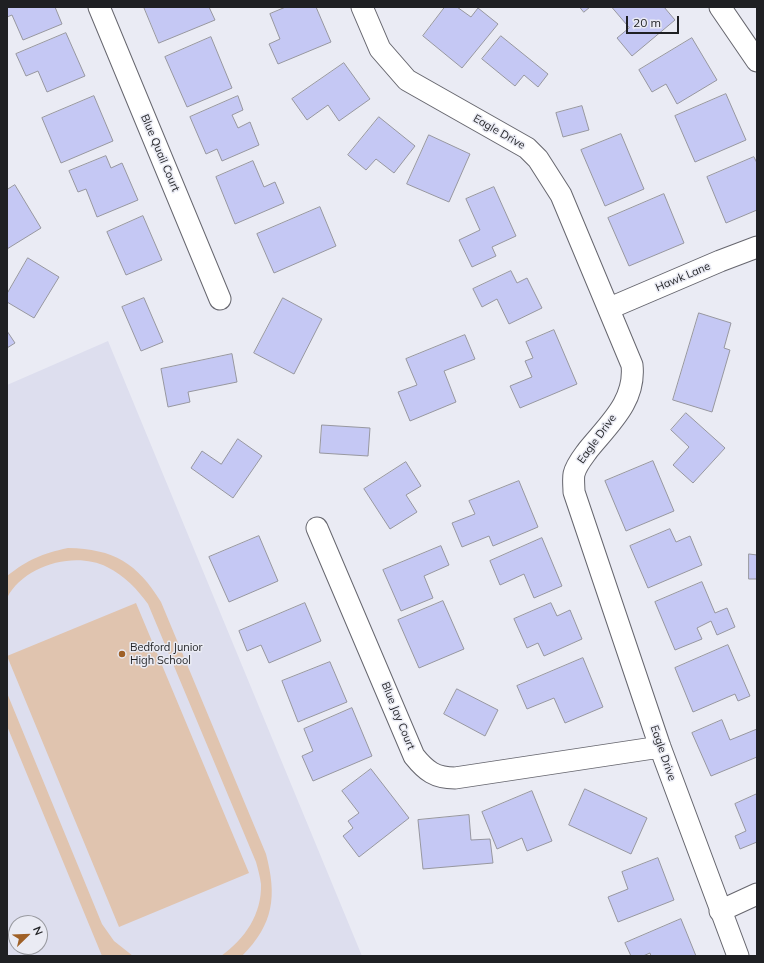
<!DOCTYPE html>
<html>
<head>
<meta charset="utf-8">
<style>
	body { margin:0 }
	#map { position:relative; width:764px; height:963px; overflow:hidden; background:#eaebf4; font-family:Mulish,sans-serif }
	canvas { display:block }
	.frame { position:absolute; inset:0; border:8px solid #1f2023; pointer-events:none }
	.north { position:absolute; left:8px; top:915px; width:40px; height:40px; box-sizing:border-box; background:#eaebf4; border:1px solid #999aa0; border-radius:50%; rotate:67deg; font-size:11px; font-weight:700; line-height:16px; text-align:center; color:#1f2023 }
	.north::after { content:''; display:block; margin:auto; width:14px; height:18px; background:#9f6027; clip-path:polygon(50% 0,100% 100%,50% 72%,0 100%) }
	.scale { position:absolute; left:626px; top:16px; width:53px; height:18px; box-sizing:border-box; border:2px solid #1f2023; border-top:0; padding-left:5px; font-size:12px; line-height:14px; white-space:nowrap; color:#1f2023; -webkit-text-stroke:3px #eaebf4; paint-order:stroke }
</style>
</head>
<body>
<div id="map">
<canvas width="764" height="963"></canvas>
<div class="frame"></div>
<div class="north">N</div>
<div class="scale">20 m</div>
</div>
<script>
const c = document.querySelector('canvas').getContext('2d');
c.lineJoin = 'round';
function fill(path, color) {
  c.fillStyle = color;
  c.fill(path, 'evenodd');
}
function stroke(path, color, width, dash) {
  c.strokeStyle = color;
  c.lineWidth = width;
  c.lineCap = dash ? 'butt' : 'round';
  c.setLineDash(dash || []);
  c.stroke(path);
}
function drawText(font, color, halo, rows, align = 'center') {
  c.font = font + ' Mulish,sans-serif';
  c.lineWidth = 3;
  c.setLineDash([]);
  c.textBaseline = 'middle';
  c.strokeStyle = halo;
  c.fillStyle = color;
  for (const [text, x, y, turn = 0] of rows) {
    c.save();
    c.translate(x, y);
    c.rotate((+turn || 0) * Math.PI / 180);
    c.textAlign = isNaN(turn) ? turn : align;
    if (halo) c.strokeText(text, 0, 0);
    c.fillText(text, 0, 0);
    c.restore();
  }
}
fill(new Path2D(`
	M108,341L362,956H7V385ZM16,923H40V947H16Z`), '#dddeee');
fill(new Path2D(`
	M68,548C114,549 137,563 161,602L266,854C277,896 274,924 242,956H221C245,939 262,914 261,884C260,877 258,869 256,862L148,604C137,589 125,576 107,567C75,551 24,565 7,598V576C29,559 41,554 68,548Z
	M136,603L249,873L119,927L7,656Z
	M7,693L102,924L114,941L133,956H102L7,726Z`), '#e0c4af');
const building = new Path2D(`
	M7,7H55L62,24L23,40L12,15L7,17Z
	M144,7H209L215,20L159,43Z
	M286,7H316L331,42L278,64L269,44L280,39L270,14Z
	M445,7H457L471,17L478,8L498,24L462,68L423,36Z
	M580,7H590L584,12Z
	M612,7H664L675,20L632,56L617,38L629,28Z
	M66,33L85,76L47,92L38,71L26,76L16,54Z
	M501,36L548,74L538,87L524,75L515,86L482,59Z
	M211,37L232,88L187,107L165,57Z
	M692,38L717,80L677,104L666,84L652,92L639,70Z
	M344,63L370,99L339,121L328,105L307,120L292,99Z
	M726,94L746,140L695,162L675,116Z
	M94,96L113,141L61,163L42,118Z
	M238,96L243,110L232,115L238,128L250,122L259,145L222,161L217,149L206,154L190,117Z
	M582,106L589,130L563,137L556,113Z
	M379,117L415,146L394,173L376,159L366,170L348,155Z
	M621,134L644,189L605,206L581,150Z
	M429,135L470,154L449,202L407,184Z
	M106,156L111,168L122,163L138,200L97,217L86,189L78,192L69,171Z
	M754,157L757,163V210L726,223L707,177Z
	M253,161L264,187L275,182L284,203L235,224L216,177Z
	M15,185L41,228L7,249V190Z
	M494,187L516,236L492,247L496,256L472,267L459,240L480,230L466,199Z
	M664,194L684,243L629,266L608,218Z
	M320,207L336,246L274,273L257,234Z
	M143,216L162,260L126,275L107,232Z
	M28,258L59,277L34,318L7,302V294Z
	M511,271L517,283L527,278L542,308L509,324L497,299L482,307L473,289Z
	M144,298L163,342L141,351L122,307Z
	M283,298L322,319L294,374L254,353Z
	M699,313L731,323L724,348L730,350L712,412L673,400Z
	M554,330L577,384L520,408L510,386L532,377L525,361L533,358L526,342Z
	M7,331L15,343L7,348Z
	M465,335L475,359L444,371L456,402L410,421L398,392L417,385L406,359Z
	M232,354L237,382L188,392L190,402L168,407L161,369Z
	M686,413L725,448L693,483L673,465L689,447L671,430Z
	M322,425L370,428L368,456L320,453Z
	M238,439L262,456L233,498L191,468L202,451L221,464Z
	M653,461L674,511L626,531L605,481Z
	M406,462L421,486L406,495L417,512L390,529L364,489Z
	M519,481L538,527L493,546L489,536L462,547L452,523L475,514L469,501Z
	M670,529L676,542L690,536L702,565L648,588L630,546Z
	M259,536L278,581L229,602L209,557Z
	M542,538L562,586L534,598L524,574L500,585L490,561Z
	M441,546L449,565L424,576L433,598L401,611L383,570Z
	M749,554L757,555V579H749Z
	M702,582L715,613L727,608L735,627L717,635L711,621L697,628L702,639L675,650L655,602Z
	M443,601L464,649L419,668L398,620Z
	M305,603L321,641L269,663L261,645L247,651L239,631Z
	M551,603L557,616L570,610L582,639L544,656L538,643L527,648L514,619Z
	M728,645L750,696L738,701L735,694L693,712L675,668Z
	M583,658L603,707L565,723L554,698L527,709L517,686Z
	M330,662L347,702L298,722L282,681Z
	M457,689L498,710L485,736L444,714Z
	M352,708L372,756L313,781L302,756L313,751L304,729Z
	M722,720L730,740L757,729V757L711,776L692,733Z
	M371,769L409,818L359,857L343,836L353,828L348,821L359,813L342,791Z
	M585,789L647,818L631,854L569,825Z
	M532,791L552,841L527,851L522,838L497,849L482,812Z
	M757,794V842L740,849L735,836L746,831L735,804Z
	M469,815L471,840L490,839L493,863L423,869L418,820Z
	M658,858L674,900L618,922L608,897L628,889L622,872Z
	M681,919L696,956H651L650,953L643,956H631L625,943Z`);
fill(building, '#c5c8f4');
stroke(building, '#97979f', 1);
const minor = new Path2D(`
	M99,7L220,299
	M362,7L380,49L407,80L527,148L538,159L561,195L632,365C636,401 609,424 588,450C583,457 576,465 574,474C573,479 574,487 574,492L660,747L738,956
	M720,7L757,61
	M610,308L720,261L757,247
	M317,528L414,756C426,771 435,778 455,778L660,747
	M720,911L757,894`);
stroke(minor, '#66666e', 23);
stroke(minor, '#fff', 21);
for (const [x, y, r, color] of [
	[122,654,4,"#9f6027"]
]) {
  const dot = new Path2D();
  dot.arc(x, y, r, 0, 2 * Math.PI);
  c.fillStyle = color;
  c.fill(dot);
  stroke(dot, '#eaebf4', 1.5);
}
drawText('11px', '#1f2023', '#eaebf4', [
	["Eagle Drive",499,132,30],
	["Blue Quail Court",160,153,67],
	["Hawk Lane",683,277,-23],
	["Eagle Drive",597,439,-54],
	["Blue Jay Court",398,716,68],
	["Eagle Drive",663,753,71]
]);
drawText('11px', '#1f2023', '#eaebf4', [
	["Bedford Junior",130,648],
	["High School",130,661]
], 'left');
</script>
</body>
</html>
